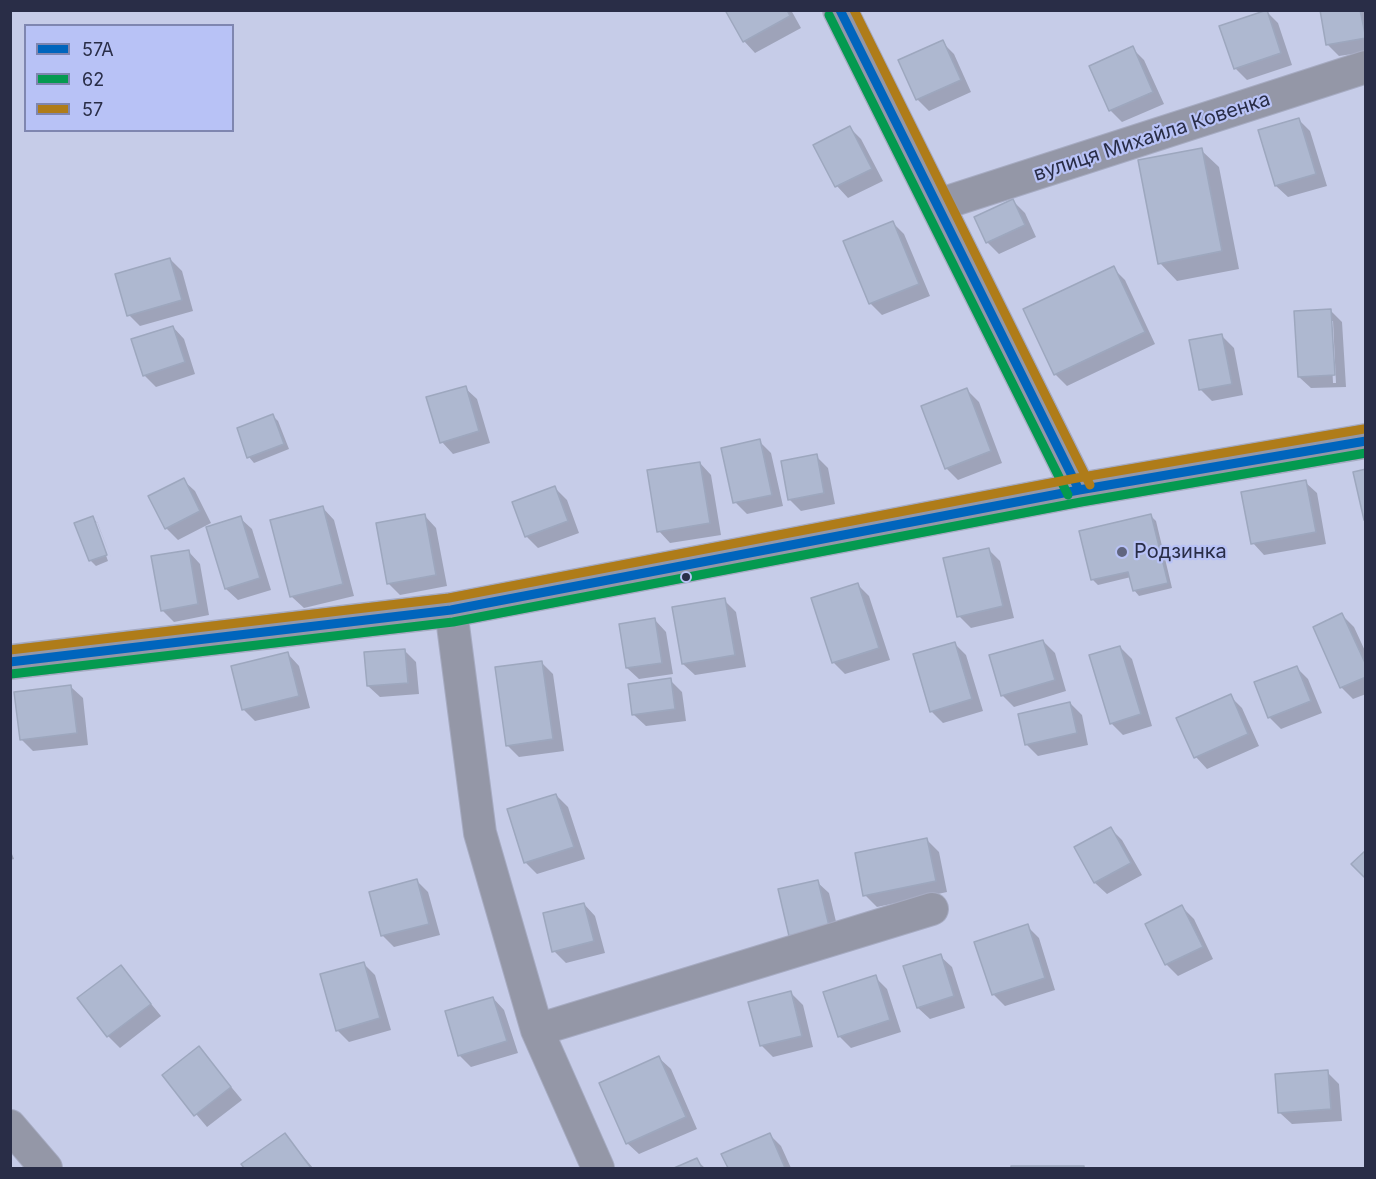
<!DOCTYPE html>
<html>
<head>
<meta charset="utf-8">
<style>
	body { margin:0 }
	#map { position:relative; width:1376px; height:1179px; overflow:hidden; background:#c6cce8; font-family:Inter,sans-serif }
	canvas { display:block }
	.frame { position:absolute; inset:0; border:12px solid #292d47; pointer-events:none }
	.legend { position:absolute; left:24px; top:24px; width:210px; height:108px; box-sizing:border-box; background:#b8c2f6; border:2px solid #7f86b0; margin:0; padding:8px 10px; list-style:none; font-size:18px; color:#292d47 }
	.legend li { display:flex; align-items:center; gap:12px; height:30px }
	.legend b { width:30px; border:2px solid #7f86b0 }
</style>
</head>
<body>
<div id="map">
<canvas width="1376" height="1179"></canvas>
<div class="frame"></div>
<ul class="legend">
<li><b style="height:8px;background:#0065bd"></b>57А</li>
<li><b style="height:8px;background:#049a50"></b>62</li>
<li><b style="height:8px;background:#af7c19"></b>57</li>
</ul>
</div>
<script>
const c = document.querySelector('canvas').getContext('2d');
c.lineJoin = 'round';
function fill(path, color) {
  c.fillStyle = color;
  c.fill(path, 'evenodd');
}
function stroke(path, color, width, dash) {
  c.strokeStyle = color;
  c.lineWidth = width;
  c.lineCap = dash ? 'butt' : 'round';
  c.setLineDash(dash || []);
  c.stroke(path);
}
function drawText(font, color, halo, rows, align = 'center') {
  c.font = font + ' Inter,sans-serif';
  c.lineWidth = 4.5;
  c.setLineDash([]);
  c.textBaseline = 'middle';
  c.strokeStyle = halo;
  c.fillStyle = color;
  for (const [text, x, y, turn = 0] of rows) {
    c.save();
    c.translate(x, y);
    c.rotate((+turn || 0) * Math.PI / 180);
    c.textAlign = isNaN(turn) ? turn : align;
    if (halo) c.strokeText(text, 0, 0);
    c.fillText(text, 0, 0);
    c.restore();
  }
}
fill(new Path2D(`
	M727,10H791L801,28L755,53L744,41Z
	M1322,10H1366V52L1339,56L1328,45Z
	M1267,12L1278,23L1292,65L1247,80L1235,68Z
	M942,42L954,54L971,92L929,111L917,99Z
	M1132,48L1144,60L1164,104L1122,122L1110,110Z
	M1298,119L1310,131L1327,186L1288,197L1276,186Z
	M850,128L861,139L883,181L848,198L837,186L815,146Z
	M1201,150L1219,167L1239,269L1177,281L1160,263Z
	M1013,201L1025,213L1036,237L999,254L987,242Z
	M893,223L904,234L930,296L882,315L870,303Z
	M170,259L182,271L193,311L140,326L129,315Z
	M1113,268L1125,280L1155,344L1067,386L1055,374Z
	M1330,310L1342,322L1346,387L1311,388L1299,377ZM1330,321H1333L1336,383H1333Z
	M173,327L184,339L195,374L156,387L144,375Z
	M1222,336L1234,348L1243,395L1212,401L1200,389Z
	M465,388L477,399L490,443L453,454L442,442Z
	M967,390L979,402L1002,463L958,480L946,468Z
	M273,416L278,421L289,449L254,463L249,457Z
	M759,441L771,453L783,506L747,514L735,502Z
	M816,456L828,468L835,504L801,511L789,499Z
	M700,463L711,475L721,535L670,543L659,531Z
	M183,480L195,491L211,523L178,540L166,528Z
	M1305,482L1317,493L1326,544L1264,555L1253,543Z
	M555,488L567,500L579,533L538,548L526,536Z
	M323,508L334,520L354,596L304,608L292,597L272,521Z
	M425,516L436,528L447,586L400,595L388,583Z
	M1151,516L1156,521L1172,588L1139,596L1134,590L1131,577L1098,585L1093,580Z
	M93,518L98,524L112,560L97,522H94L108,561L96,566L90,560Z
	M240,518L252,529L271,590L238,600L226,589L207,528Z
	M988,549L1000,561L1014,618L971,628L959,616Z
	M189,552L200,564L209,615L174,622L162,610Z
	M858,585L869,596L890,660L845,674L833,662Z
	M724,600L736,612L746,667L695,675L683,664Z
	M1342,615L1354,627L1366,653V694L1353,699L1341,687L1315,627Z
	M655,620L666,632L673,674L639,679L627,668Z
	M1043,641L1055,653L1066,691L1014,707L1002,695Z
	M955,644L966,655L983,711L943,723L931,711Z
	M1120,647L1132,659L1152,726L1123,735L1111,723Z
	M404,650L416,662L419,694L380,697L368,686Z
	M288,654L299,666L310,708L255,721L243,709Z
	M541,662L553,674L564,751L519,757L507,745Z
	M1296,667L1308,679L1322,713L1281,729L1269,717Z
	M670,680L682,692L686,721L646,726L634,715Z
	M71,687L83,698L88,745L33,751L21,739Z
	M1230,696L1242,708L1259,746L1207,769L1196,757L1178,719Z
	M1070,703L1082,715L1088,745L1038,756L1026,744Z
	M556,795L568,807L585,859L537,874L525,862Z
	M1111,829L1122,840L1142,875L1107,894L1095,883L1076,847Z
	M927,840L939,852L947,892L877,907L865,895Z
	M10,849L14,859L10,860Z
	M417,881L428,892L440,935L394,947L383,936L371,893Z
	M817,882L829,893L840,938L802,947L790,935Z
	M584,904L595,916L605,953L566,963L554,951Z
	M1182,907L1194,919L1213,959L1178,976L1166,964L1147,924Z
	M1027,926L1039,938L1055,990L1005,1006L993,994Z
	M940,956L952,967L965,1008L930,1019L918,1008Z
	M363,963L375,975L391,1030L349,1042L337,1030Z
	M121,967L161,1016L120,1048L108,1036Z
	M875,977L887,989L901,1032L851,1048L839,1036Z
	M791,993L803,1005L813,1047L773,1057L761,1045Z
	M493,998L504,1010L518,1053L471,1067L460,1056L447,1012Z
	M199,1048L242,1100L207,1127L164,1076Z
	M659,1058L671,1069L697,1129L639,1154L627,1143Z
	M1327,1072L1339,1084L1342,1121L1292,1124L1280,1113Z
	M769,1134L781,1146L791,1168H729L723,1154Z
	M285,1135L313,1168H246L243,1165Z
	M696,1160L705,1168H677Z
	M1013,1167L1083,1168H1084H1013Z`), '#0003');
const building = new Path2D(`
	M725,10H787L790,16L743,42Z
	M1267,10L1281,53L1234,69L1219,26Z
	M1320,10H1360L1366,38L1326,45Z
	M943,40L961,80L916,100L898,60Z
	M1133,46L1153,92L1109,111L1089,66Z
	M1299,118L1316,174L1275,186L1258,130Z
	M850,126L872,169L835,187L813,145Z
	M1202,148L1222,251L1158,264L1138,160Z
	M1013,199L1025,225L986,243L974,217Z
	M893,221L919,284L869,304L843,241Z
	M170,258L182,300L127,316L115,274Z
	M1114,266L1145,332L1054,375L1023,309Z
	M1331,309L1335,375L1298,377L1294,311Z
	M173,326L185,362L143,376L131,339Z
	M1222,334L1232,384L1199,390L1189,340Z
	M466,386L479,431L440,443L426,397Z
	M967,388L991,451L945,469L921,406Z
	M273,414L284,444L247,458L237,428Z
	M760,439L772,495L733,503L721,448Z
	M817,454L824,493L788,500L781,461Z
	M700,462L710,523L657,532L647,470Z
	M1366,469V520H1364L1353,472Z
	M184,478L200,511L165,529L148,496Z
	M1306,480L1316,532L1251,544L1241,492Z
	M555,486L568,521L525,537L512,502Z
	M323,506L343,584L290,597L270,520Z
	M425,514L436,575L387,584L376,523Z
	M1151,514L1168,583L1133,591L1128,572L1091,580L1079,531Z
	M93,516L107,555L89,561L74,523Z
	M241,516L260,578L225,589L206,527Z
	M989,548L1003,606L957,617L943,558Z
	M189,550L198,604L161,611L151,556Z
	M858,583L879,648L832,663L811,598Z
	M725,598L735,655L682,664L672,607Z
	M1342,613L1366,665V677L1340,688L1313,627Z
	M655,618L662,663L626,668L619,624Z
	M1043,640L1055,680L1001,696L989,655Z
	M955,642L972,699L930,712L913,654Z
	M1120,646L1141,714L1110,724L1089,655Z
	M405,649L408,683L367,686L364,652Z
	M288,652L299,696L242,710L231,666Z
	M542,661L553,739L506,746L495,667Z
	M1297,666L1311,701L1268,718L1254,682Z
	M671,678L675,709L632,715L628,684Z
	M71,685L77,733L20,740L14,692Z
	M1231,694L1248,734L1194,758L1176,718Z
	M1070,702L1077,733L1025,745L1018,714Z
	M556,794L574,847L524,863L507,809Z
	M1111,827L1131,863L1094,883L1074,847Z
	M927,838L936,881L863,896L855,853Z
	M1366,850V879L1351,864Z
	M417,879L429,924L381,936L369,892Z
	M818,880L829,926L789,936L778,889Z
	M584,903L594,941L552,952L543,913Z
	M1182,905L1203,947L1165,965L1145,924Z
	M1028,924L1045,978L992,995L974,942Z
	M941,954L954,996L917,1008L903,966Z
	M364,962L380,1018L336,1031L320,974Z
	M121,965L151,1004L107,1037L77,998Z
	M876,975L890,1020L838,1037L823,992Z
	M791,991L802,1036L760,1046L748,1002Z
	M493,997L507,1041L458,1056L445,1011Z
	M199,1046L231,1087L194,1116L162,1075Z
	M659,1056L686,1117L626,1144L599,1083Z
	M1328,1070L1331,1109L1278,1113L1275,1074Z
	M285,1133L311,1168H244L241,1164Z
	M770,1133L785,1168H728L721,1154Z
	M697,1158L702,1168H674Z
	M1011,1166H1084V1168H1011Z`);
fill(building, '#aeb8d0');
stroke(building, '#9da7be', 1.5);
const minor = new Path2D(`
	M938,205L1366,67
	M451,610L480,833L537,1030L598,1168
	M537,1030L932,909
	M10,1126L46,1168`);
const secondary = new Path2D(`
	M840,10L1079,490
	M10,662L451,610L1079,490L1366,441`);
stroke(minor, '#a6abc2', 34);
stroke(secondary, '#a6abc2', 36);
stroke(minor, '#9497a7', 32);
stroke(secondary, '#9397a8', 33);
stroke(new Path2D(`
	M840,10L1079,490
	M10,662L451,610L1079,490L1366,441`), '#0065bd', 9);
stroke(new Path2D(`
	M829,15L1068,495
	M11,674L453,622L1081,502L1366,453`), '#049a50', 9);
stroke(new Path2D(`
	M854,10L1090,485
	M10,650L449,598L1077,478L1364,429`), '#af7c19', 9);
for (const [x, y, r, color] of [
	[1122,552,6,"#60657f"],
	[686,577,5,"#292d47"]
]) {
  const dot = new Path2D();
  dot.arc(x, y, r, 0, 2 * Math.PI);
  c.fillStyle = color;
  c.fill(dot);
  stroke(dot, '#b8c2f6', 2);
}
drawText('20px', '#292d47', '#b8c2f6', [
	["вулиця Михайла Ковенка",1152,137,-18]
]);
drawText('20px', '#292d47', '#b8c2f6', [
	["Родзинка",1134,552]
], 'left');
</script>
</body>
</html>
